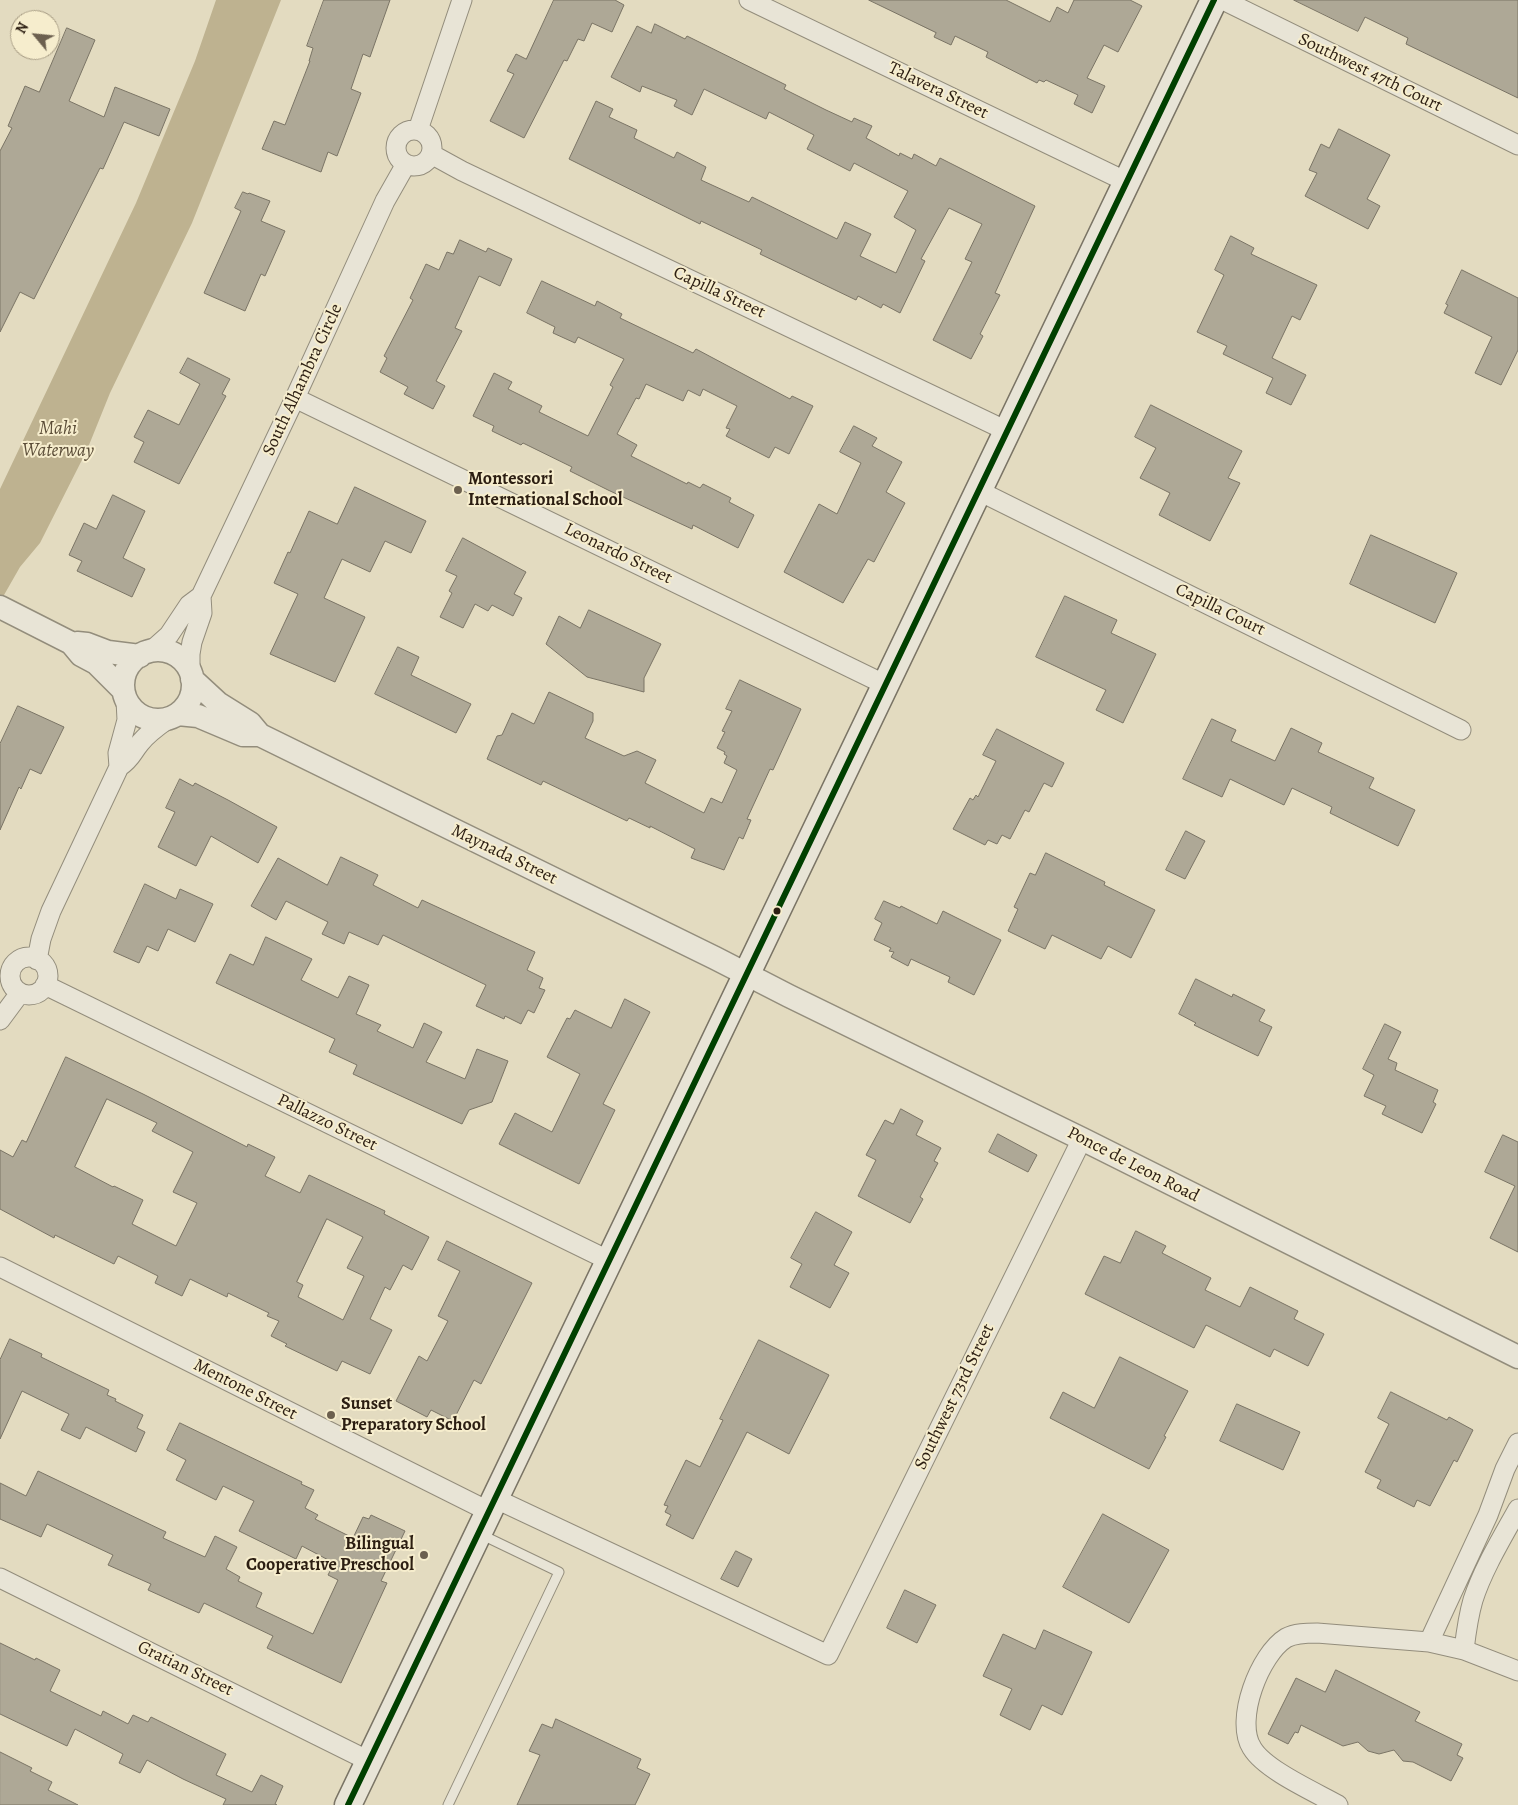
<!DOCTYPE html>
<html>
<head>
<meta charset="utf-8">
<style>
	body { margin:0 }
	#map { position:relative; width:1518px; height:1805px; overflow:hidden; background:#e3dbc0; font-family:Alegreya,serif }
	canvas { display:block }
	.north { position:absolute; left:10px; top:10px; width:50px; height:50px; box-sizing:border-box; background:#f6edcd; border:1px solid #a59a82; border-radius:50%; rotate:298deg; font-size:14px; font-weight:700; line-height:20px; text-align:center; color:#2c1e12 }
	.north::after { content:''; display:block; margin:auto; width:18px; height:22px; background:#6c604f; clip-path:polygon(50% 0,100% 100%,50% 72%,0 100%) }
</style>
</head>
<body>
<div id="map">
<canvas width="1518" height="1805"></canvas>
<div class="north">N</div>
</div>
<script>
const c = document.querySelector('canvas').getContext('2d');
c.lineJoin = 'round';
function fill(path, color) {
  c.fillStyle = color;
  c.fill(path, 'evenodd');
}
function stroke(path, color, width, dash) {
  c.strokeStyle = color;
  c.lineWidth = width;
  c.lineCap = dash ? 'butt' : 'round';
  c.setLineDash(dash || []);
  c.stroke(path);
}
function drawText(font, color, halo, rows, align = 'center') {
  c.font = font + ' Alegreya,serif';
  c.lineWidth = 4;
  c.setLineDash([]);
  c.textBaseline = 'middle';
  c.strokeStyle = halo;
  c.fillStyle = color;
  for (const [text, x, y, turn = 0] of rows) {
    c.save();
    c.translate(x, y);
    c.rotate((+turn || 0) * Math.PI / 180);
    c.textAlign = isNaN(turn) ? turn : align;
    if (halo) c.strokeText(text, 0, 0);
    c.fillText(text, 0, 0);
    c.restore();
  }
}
fill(new Path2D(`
	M216,0H281L192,223L110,393L87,450L40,543L20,567L0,602V489L136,203L195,61Z`), '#beb290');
const building = new Path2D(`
	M324,0H390L370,57L363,54L351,89L361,93L337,156L328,152L321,172L262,149L274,121L285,125L310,61H309L313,48L307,46Z
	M554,0H615L624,5L612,32L592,23L584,41L578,39L567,61L564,60L524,138L490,121L514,74L507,71L516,54L526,59Z
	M869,0H1006L1050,22L1057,7L1068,13L1074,0H1130L1142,6L1118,52L1104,45L1087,78L1105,86L1092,113L1074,104L1078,95L1046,80L1044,82L1039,80L1037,83L986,57L988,52L955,36L951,45L934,37L936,33Z
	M1294,0H1518V98L1406,44L1408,38L1365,17L1358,31Z
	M655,24L685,39L687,36L786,85L784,89L826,110L852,122L854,118L872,126L866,138L899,156L900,153L912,159L914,154L936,166L940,158L1035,206L995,293L1000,295L980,334L983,336L971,359L933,340L972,262L965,259L982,224L949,208L921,259L925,261L900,313L883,304L881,308L858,296L856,300L760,254L762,250L701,221L700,224L569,159L596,101L613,109L609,117L637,130L634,138L674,158L677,152L706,167L701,180L749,202L752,197L837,239L845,222L871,234L860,256L896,273L916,230L894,217L908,191L854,163L850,171L807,149L814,135L769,112L766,119L704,89L692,115L674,106L677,100L642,86L640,92L611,77L637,26L651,33Z
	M67,28L95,40L69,101L104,117L115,87L170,109L159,136L124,122L103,169L100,168L34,299L20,292L0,332V151L12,128L8,126L25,86L39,92Z
	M1339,129L1390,155L1367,199L1380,206L1368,229L1305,196L1317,173L1309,170L1321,144L1329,148Z
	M243,192L248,194L249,193L270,201L261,221L285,231L265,276L261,274L245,311L204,293L241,211L235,208Z
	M1231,236L1254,248L1251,254L1317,285L1300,320L1292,316L1272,358L1306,375L1291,405L1266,393L1273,378L1223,354L1227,346L1197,332L1224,275L1215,270Z
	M460,240L486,252L488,248L512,259L500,286L479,276L455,328L462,331L436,381L445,386L433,409L404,394L408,387L380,372L387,358L384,356L413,300L410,298L426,264L439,270L447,252L453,254Z
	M1462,270L1518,298V350L1501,385L1475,373L1492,337L1444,313L1448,305L1446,304Z
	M542,281L595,306L597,301L622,314L620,318L693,353L696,349L790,399L792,396L813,406L789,454L775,447L769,458L726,436L730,429L726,428L737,406L703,389L700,396L688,390L683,401L646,384L639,399L636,398L617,434L637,445L631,456L687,484L688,482L700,488L703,484L731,498L729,502L754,515L738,548L693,525L692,529L608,490L570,471L572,467L523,443L521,445L492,431L494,426L473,416L494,373L512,382L508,389L542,406L539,412L588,436L613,387L610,385L624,359L578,337L575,343L553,333L555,327L527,313Z
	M188,358L230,379L222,394L226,396L179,484L134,462L144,442L134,437L148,410L179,425L200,384L180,373Z
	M1151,405L1242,451L1228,478L1240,483L1210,541L1159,515L1170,493L1140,478L1156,448L1135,437Z
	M854,426L877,438L872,446L902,462L886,492L905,503L874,562L868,559L843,603L784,572L819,504L837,514L861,463L840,452Z
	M355,487L426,521L411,553L385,541L370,572L342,559L324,598L365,617L335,682L270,654L298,594L274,583L288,552L290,553L309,511L337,524Z
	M113,495L145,511L123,558L145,569L132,597L77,571L82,561L69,555L84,523L96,529Z
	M1371,535L1457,573L1435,623L1350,584Z
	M463,538L526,572L514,594L522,598L513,616L492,605L488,611L475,604L463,628L440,617L452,593L449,591L457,576L446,571Z
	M1065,596L1117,620L1111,633L1156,654L1123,723L1096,710L1106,690L1036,657Z
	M589,610L661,644L644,678V692L587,677L546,644L559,616L580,628Z
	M398,647L419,657L411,675L471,704L456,733L375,694Z
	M740,680L801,709L773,770L770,769L747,819L751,820L743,839L739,837L724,870L691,858L695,849L650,826V828L629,818L627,821L543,781L541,785L487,759L497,736L502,735L512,713L534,724L549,692L593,713V721L585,738L624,756L637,751L656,760L645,783L704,813L711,798L722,803L737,770L724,763L727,756L724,754L725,752L717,748L725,732L722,731L732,711L726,709Z
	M18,706L64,727L41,774L30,769L21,789L19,787L0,830V744Z
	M1212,719L1236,730L1231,741L1275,761L1291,728L1322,743L1318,752L1374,778L1369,788L1415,810L1398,846L1330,813L1332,807L1292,788L1284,805L1230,779L1222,797L1183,779Z
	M997,729L1064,763L1052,787L1044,783L1029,812L1025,810L1010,839L1002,835L997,844L988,840L985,845L953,829L970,798L973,800L976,795L978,797L996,761L983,755Z
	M180,779L193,786L195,783L228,800L277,827L258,863L211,836L196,866L158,847L175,812L166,808Z
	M1186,831L1205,841L1185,879L1166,870Z
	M1046,853L1105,882L1104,885L1155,910L1131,958L1108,946L1101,959L1052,935L1045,949L1008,931L1018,909L1014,907L1030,873L1035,875Z
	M341,857L378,875L373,885L418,908L422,900L535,952L527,970L543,978L539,988L545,990L534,1013L528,1010L521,1024L505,1016L504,1019L476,1006L486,985L383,935L378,945L349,932L344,944L322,934L328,922L286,901L276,920L251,906L278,858L327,885Z
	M145,884L176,899L180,889L213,904L195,942L168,929L158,951L147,946L139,963L114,952Z
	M884,901L900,908L901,906L937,924L943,911L1001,940L974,995L948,982L950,977L911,959L908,966L891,957L894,952L889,951L891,948L874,940L882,923L875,919Z
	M266,937L312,959L301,980L338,998L349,976L369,985L356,1014L381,1025L377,1031L413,1048L424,1023L442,1032L426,1062L465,1079L477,1049L508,1061L492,1102L469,1110L462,1124L353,1074L357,1065L329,1052L335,1039L216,983L230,954L253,965Z
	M1196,979L1232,997L1233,994L1265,1010L1259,1021L1272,1027L1258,1056L1194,1025L1196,1023L1179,1014Z
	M625,999L650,1012L603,1104L615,1110L579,1184L499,1144L515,1113L552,1132L580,1074L547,1057L567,1018L570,1019L575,1010L611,1028Z
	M1385,1024L1401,1032L1388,1059L1397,1063L1395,1070L1438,1090L1433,1102L1436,1104L1422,1133L1382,1114L1386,1106L1364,1096L1374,1075L1363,1069Z
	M66,1057L143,1094L247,1147L248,1144L275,1157L265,1176L300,1193L309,1175L385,1211L384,1214L429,1237L412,1270L403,1265L390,1290L385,1287L370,1319L392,1330L370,1374L342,1361L337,1371L285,1346L287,1344L271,1336L279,1321L267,1316L269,1313L228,1293L227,1297L190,1279L182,1296L155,1283L158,1276L118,1256L114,1264L55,1235L54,1238L0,1209V1150L13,1157L22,1140L26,1142ZM107,1099L157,1123L152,1131L193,1152L173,1192L197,1203L176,1246L132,1224L143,1200L114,1186L113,1187L75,1167ZM327,1219L363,1237L347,1268L364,1276L343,1320L298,1297L303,1285L297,1282Z
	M901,1109L923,1121L916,1135L941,1148L934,1161L938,1163L920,1197L923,1199L910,1223L858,1196L876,1160L866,1155L885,1120L893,1124Z
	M998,1134L1037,1155L1028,1172L989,1152Z
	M1503,1135L1518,1142V1252L1490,1238L1515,1186L1485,1172Z
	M816,1212L852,1232L834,1265L849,1273L830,1308L790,1287L802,1264L791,1258Z
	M1136,1231L1166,1246L1162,1253L1211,1278L1205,1290L1240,1307L1250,1287L1298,1311L1294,1319L1324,1334L1308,1366L1274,1349L1270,1357L1206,1325L1194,1348L1085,1294L1104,1256L1120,1263Z
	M447,1241L532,1283L481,1384L474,1380L453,1421L431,1410L427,1417L396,1401L419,1356L427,1361L448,1321L438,1316L460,1271L438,1260Z
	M10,1339L42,1354L41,1357L109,1390L107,1395L116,1399L115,1401L143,1415L137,1428L145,1432L136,1452L86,1427L80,1439L61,1430L69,1414L22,1391L0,1439V1360Z
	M759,1340L829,1375L789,1454L747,1432L693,1539L666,1525L671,1515L665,1512L668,1506L664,1505L686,1460L700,1467L723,1420L720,1419Z
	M1120,1357L1188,1391L1164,1436L1166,1437L1149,1469L1050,1418L1063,1392L1094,1408Z
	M1391,1392L1447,1420L1449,1417L1473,1430L1457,1462L1454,1460L1430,1506L1417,1500L1414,1507L1377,1488L1381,1480L1365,1472L1389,1424L1378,1418Z
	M1237,1404L1300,1432L1283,1470L1220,1441Z
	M180,1423L302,1482L301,1484L314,1490L305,1508L318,1515L315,1519L353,1538L363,1517L369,1519L371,1515L405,1531L381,1581L387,1583L341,1683L267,1648L273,1636L204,1603L199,1613L148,1590L151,1584L108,1565L113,1555L47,1524L41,1537L0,1519V1483L26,1496L38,1471L166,1532L163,1538L205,1557L215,1536L237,1547L226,1569L240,1577L238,1581L262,1593L256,1607L313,1634L338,1580L328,1575L334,1563L302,1546L296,1559L239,1531L254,1501L223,1486L216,1500L176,1480L186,1460L167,1450Z
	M1103,1514L1169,1550L1129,1623L1063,1587Z
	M736,1551L752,1559L738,1587L721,1579Z
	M905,1590L936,1605L917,1643L887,1628Z
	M1044,1630L1092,1652L1062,1715L1042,1705L1030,1730L1000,1715L1012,1689L983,1676L1003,1634L1035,1649Z
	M0,1643L35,1660L36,1658L60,1670L50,1691L101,1716L103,1711L128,1724L133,1715L148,1722L151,1717L226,1754L216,1775L252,1792L261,1775L283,1786L275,1804L277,1805H223L226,1799L183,1779L147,1760L140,1773L119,1763L123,1754L75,1729L67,1746L0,1714Z
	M1336,1670L1420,1712L1415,1721L1462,1744L1457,1755L1463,1758L1451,1781L1413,1762L1403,1761L1394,1750L1379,1754L1368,1751L1358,1742L1343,1746L1301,1725L1298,1733L1295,1732L1288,1744L1268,1734L1296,1678L1325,1692Z
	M556,1719L641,1759L637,1768L650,1774L635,1805H517L540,1755L529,1751L542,1724L552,1728Z
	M0,1752L32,1768L30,1771L52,1782L48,1790L78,1805H0Z`);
fill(building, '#aea896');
stroke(building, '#7a7465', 1);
const service = new Path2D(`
	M448,1805L559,1572L480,1534`);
const minor = new Path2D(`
	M749,0L1127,182
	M1223,0L1518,145
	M418,130L462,0
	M396 148a18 18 0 1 1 36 0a18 18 0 1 1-36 0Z
	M431,154L462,171L1007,431
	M295,398L886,685
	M979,491L1461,730
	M151,651L169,635L189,605L201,596L295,398L385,201L406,164
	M190,672V654L192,642L202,613L201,596
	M119,767C132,758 131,754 140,743C148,733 158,726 168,719
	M10 976a19 19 0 1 1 38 0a19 19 0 1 1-38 0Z
	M37,960L41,939L51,911L119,767L118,753L127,720L126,700
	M45,985L610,1261
	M0,1020L20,993
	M0,1267L490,1512
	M496,1499L828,1655L1082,1139
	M0,1578L369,1761
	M1429,1642L1488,1515L1505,1469L1518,1443
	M1464,1650C1466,1633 1468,1617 1473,1600C1483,1569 1502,1538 1518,1509
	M1338,1805C1315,1792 1265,1770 1252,1748C1234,1720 1260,1654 1286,1638C1295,1633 1307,1633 1317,1633L1429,1642L1464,1650L1518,1671`);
const tertiary = new Path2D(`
	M0,607L71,643L81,655L96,663L123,690
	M77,643L87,644L108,652L140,656
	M123 685a35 35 0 1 1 70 0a35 35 0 1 1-70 0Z
	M192,679L218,703L250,723L260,735L715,958L789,996L1082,1139L1518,1357
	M178,714L198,716L243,735H258`);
const secondary = new Path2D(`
	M348,1805C638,1204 926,602 1214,0`);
stroke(service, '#938d7c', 11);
stroke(minor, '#938d7c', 21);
stroke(tertiary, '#938d7c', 25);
stroke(secondary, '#7a7465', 29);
stroke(service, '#e8e4d6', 9);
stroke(minor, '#e8e4d6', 19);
stroke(tertiary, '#e8e4d6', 22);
stroke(secondary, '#e8e4d6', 26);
stroke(new Path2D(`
	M348,1805L1214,0`), '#004000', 6);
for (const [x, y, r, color] of [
	[458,490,5,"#6c604f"],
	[777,911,4.5,"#2c1e12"],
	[331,1415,5,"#6c604f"],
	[424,1555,5,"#6c604f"]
]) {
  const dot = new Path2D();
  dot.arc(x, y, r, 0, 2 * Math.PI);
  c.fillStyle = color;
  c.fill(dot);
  stroke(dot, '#f6edcd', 2);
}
drawText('18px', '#2c1e12', '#f6edcd', [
	["Southwest 47th Court",1370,73,26],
	["Talavera Street",938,91,26],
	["Capilla Street",719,293,25],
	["South Alhambra Circle",303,380,-65],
	["Leonardo Street",618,554,26],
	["Capilla Court",1220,610,26],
	["Maynada Street",504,855,26],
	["Pallazzo Street",327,1123,26],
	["Ponce de Leon Road",1133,1165,27],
	["Mentone Street",245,1390,27],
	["Southwest 73rd Street",955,1397,-64],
	["Gratian Street",185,1669,26]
]);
drawText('bold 18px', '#2c1e12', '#f6edcd', [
	["Montessori",468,480],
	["International School",468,501],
	["Sunset",341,1405],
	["Preparatory School",341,1426],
	["Bilingual",414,1545,"right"],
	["Cooperative Preschool",414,1566,"right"]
], 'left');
drawText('italic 19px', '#5a4c37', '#f6edcd', [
	["Mahi",58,429],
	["Waterway",58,451]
]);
</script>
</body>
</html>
